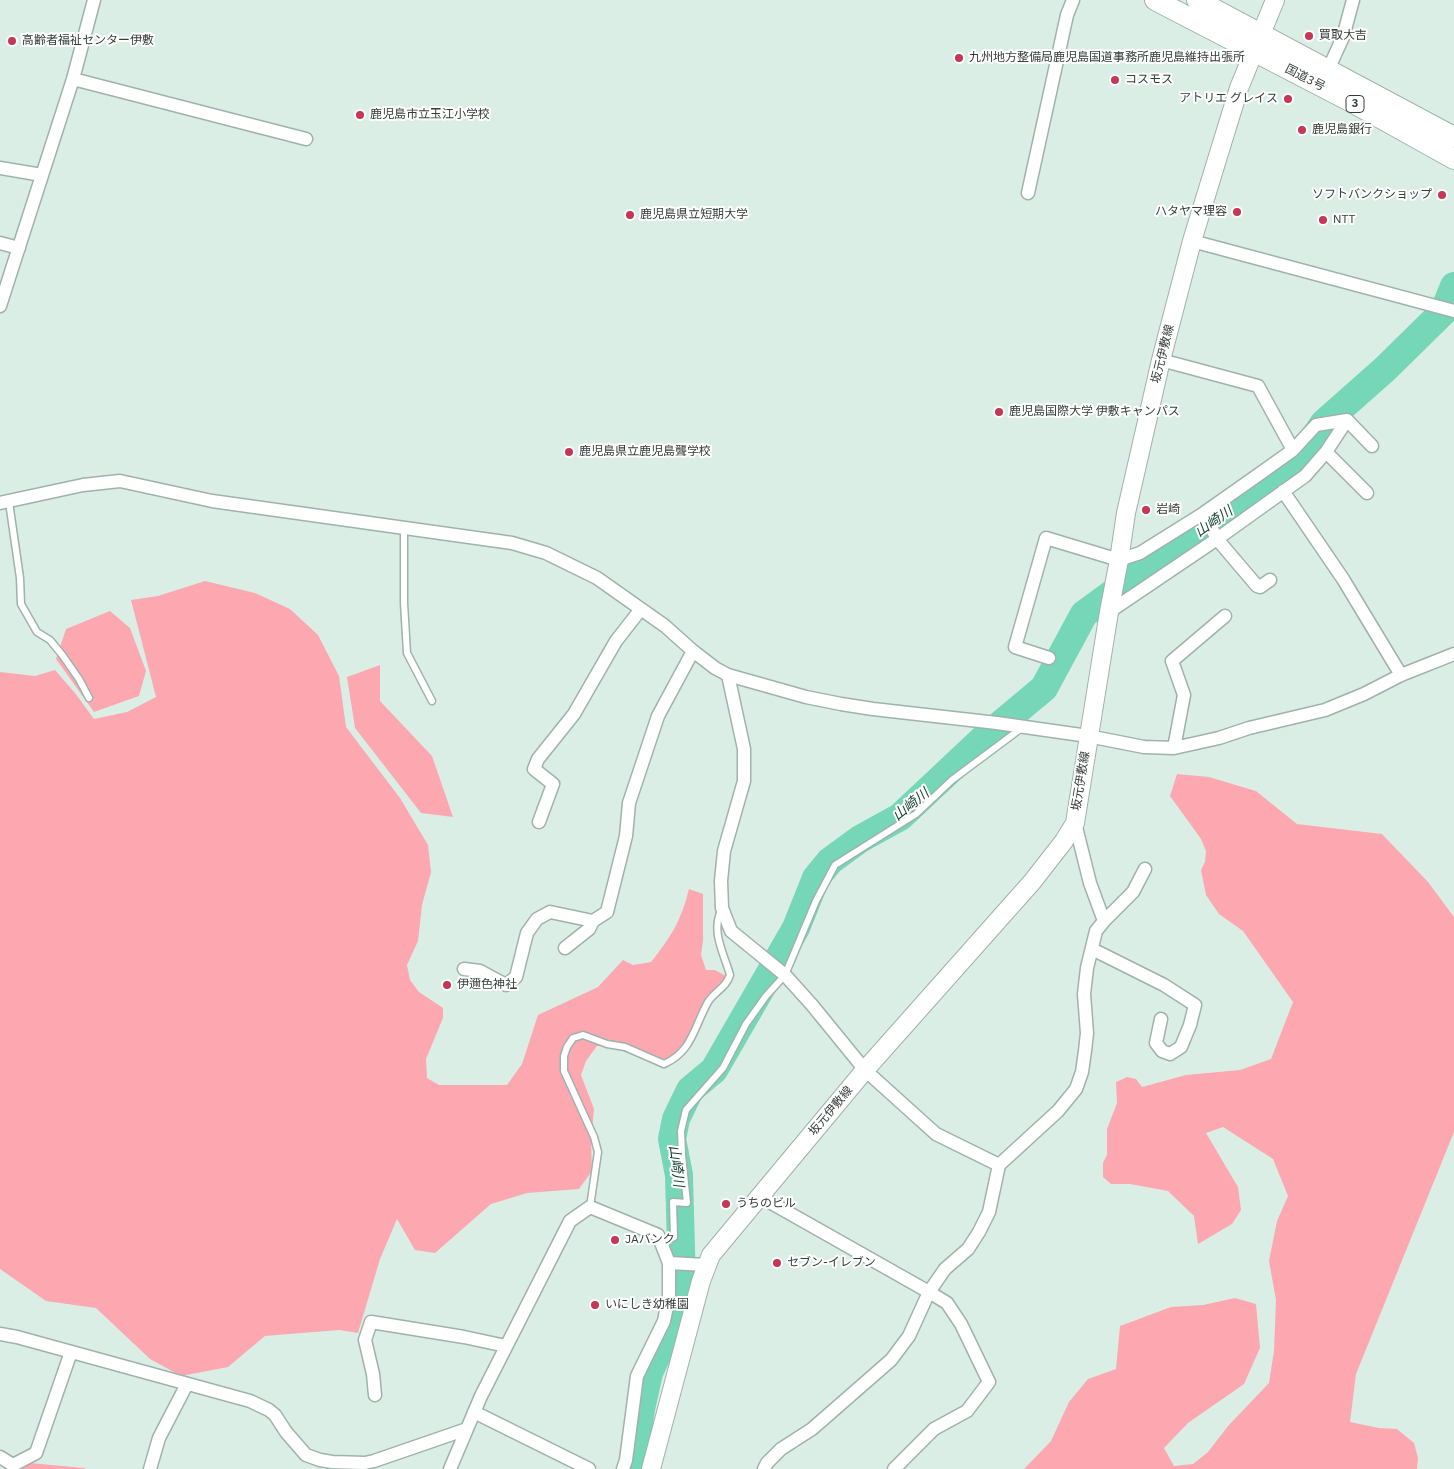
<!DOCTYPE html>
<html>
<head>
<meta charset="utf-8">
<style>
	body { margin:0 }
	canvas { display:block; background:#daeee6 }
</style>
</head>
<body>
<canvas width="1454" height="1469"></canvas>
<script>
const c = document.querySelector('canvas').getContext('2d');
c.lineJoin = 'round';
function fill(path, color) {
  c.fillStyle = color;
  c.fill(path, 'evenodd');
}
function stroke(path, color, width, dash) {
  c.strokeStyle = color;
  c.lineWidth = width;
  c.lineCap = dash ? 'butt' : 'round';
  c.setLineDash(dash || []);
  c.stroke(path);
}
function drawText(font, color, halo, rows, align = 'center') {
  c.font = font + ' "IBM Plex Sans","Noto Sans JP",sans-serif';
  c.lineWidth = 4;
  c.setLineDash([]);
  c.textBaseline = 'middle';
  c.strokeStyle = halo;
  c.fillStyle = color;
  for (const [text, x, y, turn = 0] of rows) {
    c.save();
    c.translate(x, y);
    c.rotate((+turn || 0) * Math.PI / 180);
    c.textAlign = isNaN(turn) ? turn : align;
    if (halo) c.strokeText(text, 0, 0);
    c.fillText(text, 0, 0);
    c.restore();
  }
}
fill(new Path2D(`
	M205,581L255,593L290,609L318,635L339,676L346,727L400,798L428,845L431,872L422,905L418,941L407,965L410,980L419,992L443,1008V1018L426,1059L427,1078L439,1085H507L522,1064L538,1015L598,987L623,960L633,965L651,962C671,937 681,921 689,889L703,894V940L701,955L706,970H715L726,976L688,1039L673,1057L665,1060L614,1044L597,1046L586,1061L581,1075L594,1109L591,1140L592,1171L579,1189L527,1193L491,1204L435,1253L415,1250L397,1219L380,1259L358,1333L339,1330L265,1336L228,1367L181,1376L150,1359L96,1308L46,1301L0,1269V672L35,676L55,670L75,693L94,719L127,712L156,697L131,600L158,596Z
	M110,611L130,628L146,671L139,696L94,712L56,659L66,629Z
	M380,665V701L432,756L453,817L421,813L355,728L347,677Z
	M1177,774L1209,777L1256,791L1297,824L1382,834L1428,882L1454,917V1132L1356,1374L1350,1422L1379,1428L1397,1429L1414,1443L1418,1458L1417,1469H1024L1051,1441L1069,1402L1088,1379L1116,1369L1120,1326L1171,1307L1203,1305L1235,1298L1256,1304L1260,1348L1244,1384L1188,1423L1164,1448L1174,1466L1193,1464L1208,1452L1228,1426L1269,1383L1274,1351L1276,1300L1269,1261L1277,1221L1288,1196L1273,1159L1223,1127L1206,1133L1238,1187L1241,1210L1232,1224L1198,1244L1194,1216L1168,1191L1130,1184H1111L1103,1177V1163L1107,1155V1129L1117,1103L1116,1082L1127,1077L1136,1079L1142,1087L1186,1075L1240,1070L1271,1059L1293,1002L1243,931L1219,914L1206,895L1201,870L1205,862L1206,851L1201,839L1170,796Z
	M30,1463L84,1468L86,1469H10Z`), '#fda8b0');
stroke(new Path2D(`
	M635,1469L636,1445L641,1409L649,1373L662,1344L677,1323L682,1286L679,1175L672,1139L676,1119L690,1090L714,1070L796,928L816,878L830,861L860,839L900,817L983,739L1044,688L1084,614L1194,534L1295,465L1324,423L1385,369L1444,311L1454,286`), '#75d7b7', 28);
const service = new Path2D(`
	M9,502L20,578L21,604L37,632L50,640L63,656L79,679L89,698
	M404,528V603L407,653L432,701
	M590,1207L598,1152L594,1137L564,1071V1056L567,1047L573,1038L583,1035L607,1044L625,1047L664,1064C692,1052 694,1027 708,1002C714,992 727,987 730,975C724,953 710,931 722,909
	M662,1243L674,1237L673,1202L687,1203L682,1155L681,1131L686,1110L723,1068L746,1024L766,996L785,975L816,901L835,865L916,814L952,780L1023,727`);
const minor = new Path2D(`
	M1328,70L1343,37L1353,0
	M73,79L306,139
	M0,168L42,175
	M1028,193L1067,15L1073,0
	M1192,241L1454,311
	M0,243L19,248
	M0,306L73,79L94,0
	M1161,360L1258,386L1293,450
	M1347,420L1372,446
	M1326,452L1367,493
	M1283,491L1343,579L1401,675
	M0,503L83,485L120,481L212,501L512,543L546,553L597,578L665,626L693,651L715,668L728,675L806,697L841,704L873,709L997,723L1088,736L1144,747L1174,748L1219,738L1249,728L1325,710L1364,694L1401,675L1454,654
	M1204,513L1217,539L1257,586L1260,587L1270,580
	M1109,612L1217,539L1305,476L1326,452L1347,420
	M1049,658L1015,647L1046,538L1119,560L1140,553L1204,513L1258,475L1293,450L1316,425L1347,420
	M728,675L744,749V781L724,851L721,881L722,908L731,931L785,975L812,1005L865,1070L936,1134L999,1165
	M1174,748L1184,695L1172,661L1225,616
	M539,822L553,784L534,769L538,759L574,714L616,641L641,609
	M1104,921L1133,892L1145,869
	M565,948L589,929L593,921
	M1092,949L1164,985L1195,1005L1190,1025L1181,1047L1170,1054L1162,1051L1156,1043L1161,1019
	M464,969L480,971L506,985L516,977L527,933L537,919L550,912L593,921L607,912L626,836L629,803L658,716L693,651
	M759,1196L929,1292L947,1303L961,1324L989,1382L967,1411L934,1429L894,1469
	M669,1263L706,1265
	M0,1334L17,1337L250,1401L269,1410L275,1415L286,1432L306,1455L320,1460L332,1462L365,1463L374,1461L467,1429
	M375,1395L373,1374L365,1340L371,1322L464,1337L506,1346
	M474,1412L589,1469
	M0,1457L13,1465L36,1453L71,1352
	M150,1469L159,1438L187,1384
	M450,1469L481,1396L570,1221L590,1207L658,1235L669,1263V1296L664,1321L637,1376L626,1460L623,1469
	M764,1469L767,1463L781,1449L812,1429L891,1360L909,1336L929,1292L945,1269L968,1249L979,1232L989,1212L999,1165L1058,1111L1076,1089L1082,1072L1085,1051L1087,1033L1084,994L1087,968L1096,931L1104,921L1090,883L1075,823`);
const secondary = new Path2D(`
	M651,1469L701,1281L711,1255L865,1070L1032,882L1064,841L1075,823L1109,612L1119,560L1126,513L1161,360L1192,241L1239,88L1275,0`);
const trunk = new Path2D(`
	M1155,0L1348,100L1454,159
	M1197,0L1454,137`);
stroke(service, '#9fb2ab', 9);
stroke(minor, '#9fb2ab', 15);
stroke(secondary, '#9fb2ab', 20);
stroke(trunk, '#9fb2ab', 22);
stroke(service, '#fff', 6);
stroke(minor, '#fff', 12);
stroke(secondary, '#fff', 18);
stroke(trunk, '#fff', 20);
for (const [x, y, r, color] of [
	[1309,36,5,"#c63655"],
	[12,41,5,"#c63655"],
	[959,58,5,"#c63655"],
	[1115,80,5,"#c63655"],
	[1288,99,5,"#c63655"],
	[360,115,5,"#c63655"],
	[1302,130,5,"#c63655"],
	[1442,195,5,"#c63655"],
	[1237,212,5,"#c63655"],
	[630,215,5,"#c63655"],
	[1323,220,5,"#c63655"],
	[999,412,5,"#c63655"],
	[569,452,5,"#c63655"],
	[1146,510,5,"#c63655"],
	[447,985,5,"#c63655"],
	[726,1204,5,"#c63655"],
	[615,1240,5,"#c63655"],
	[777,1263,5,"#c63655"],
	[595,1305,5,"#c63655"]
]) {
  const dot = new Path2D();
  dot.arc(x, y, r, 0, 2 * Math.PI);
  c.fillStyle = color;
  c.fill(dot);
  stroke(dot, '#fff', 2);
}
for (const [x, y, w] of [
	[1355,104,18]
]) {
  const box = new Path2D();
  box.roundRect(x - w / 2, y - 8.5, w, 17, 4);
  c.fillStyle = '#fff';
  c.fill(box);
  stroke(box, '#353d3a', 1);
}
drawText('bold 11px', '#353d3a', null, [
	["3",1355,104]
]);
drawText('12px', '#353d3a', '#fff', [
	["買取大吉",1319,36],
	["高齢者福祉センター伊敷",22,41],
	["九州地方整備局鹿児島国道事務所鹿児島維持出張所",969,58],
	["コスモス",1125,80],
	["アトリエ グレイス",1278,99,"right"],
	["鹿児島市立玉江小学校",370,115],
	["鹿児島銀行",1312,130],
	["ソフトバンクショップ",1432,195,"right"],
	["ハタヤマ理容",1227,212,"right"],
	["鹿児島県立短期大学",640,215],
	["NTT",1333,220],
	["鹿児島国際大学 伊敷キャンパス",1009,412],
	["鹿児島県立鹿児島聾学校",579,452],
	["岩崎",1156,510],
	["伊邇色神社",457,985],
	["うちのビル",736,1204],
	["JAバンク",625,1240],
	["セブン-イレブン",787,1263],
	["いにしき幼稚園",605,1305]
], 'left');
drawText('12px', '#353d3a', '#fff', [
	["国道3号",1305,78,27],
	["坂元伊敷線",1163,354,-76],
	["坂元伊敷線",1081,781,-81],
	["坂元伊敷線",831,1111,-50]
]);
drawText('italic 14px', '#174235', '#fff', [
	["山崎川",1214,522,-35],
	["山崎川",911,805,-39],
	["山崎川",676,1166,83]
]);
</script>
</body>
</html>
